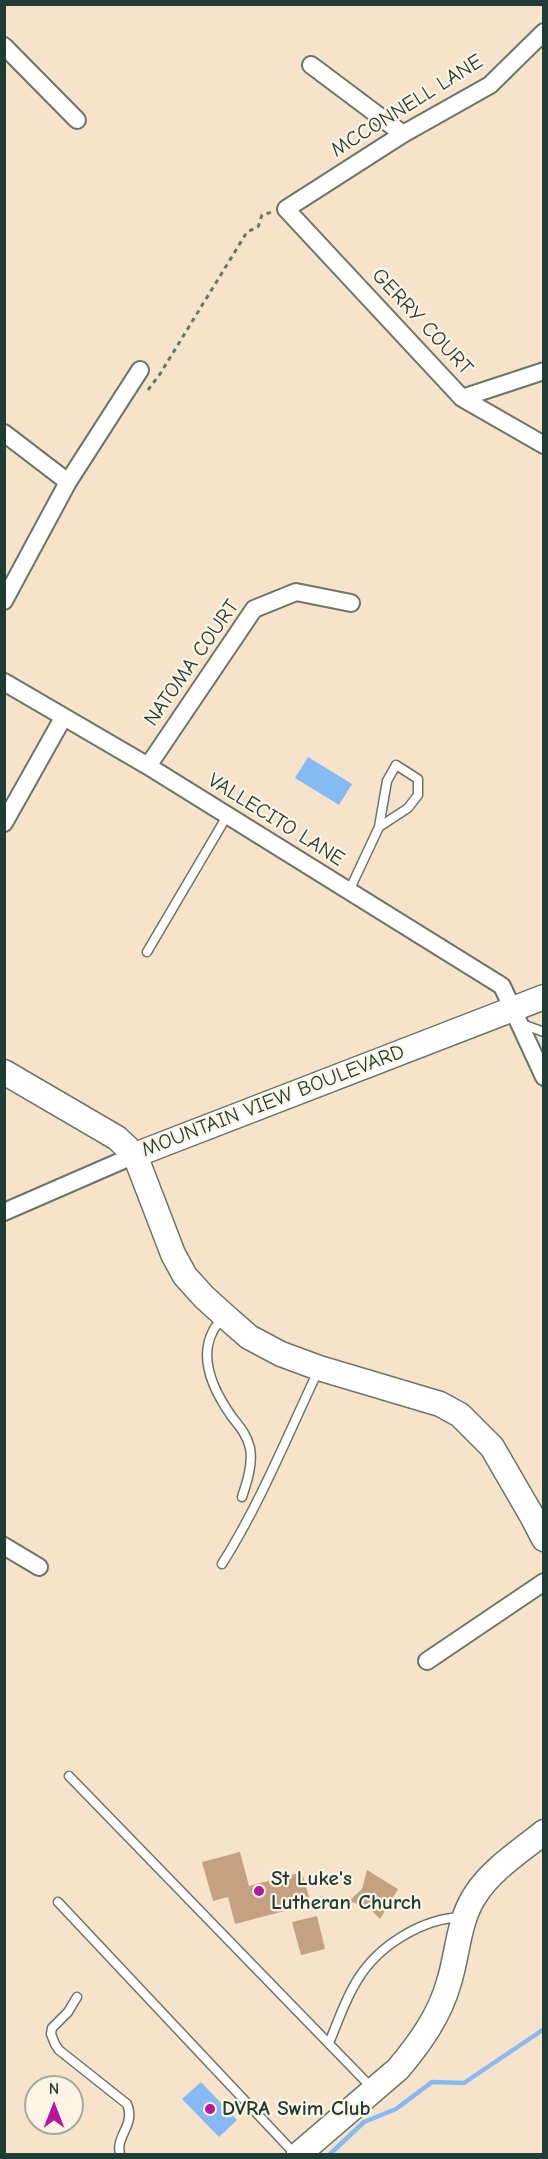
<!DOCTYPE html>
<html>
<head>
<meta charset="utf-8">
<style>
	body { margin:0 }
	#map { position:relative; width:548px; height:2159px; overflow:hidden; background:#f6e3c9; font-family:"Comic Neue",sans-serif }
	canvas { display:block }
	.frame { position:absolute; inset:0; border:6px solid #1f3d34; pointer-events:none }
	.north { position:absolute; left:24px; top:2075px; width:60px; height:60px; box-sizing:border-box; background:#fcf5e5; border:2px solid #a4ab9e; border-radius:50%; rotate:0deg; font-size:16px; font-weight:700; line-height:24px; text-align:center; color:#1f3d34 }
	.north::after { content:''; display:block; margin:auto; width:21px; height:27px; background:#b5179e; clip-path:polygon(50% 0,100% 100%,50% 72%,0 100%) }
</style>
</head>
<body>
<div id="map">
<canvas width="548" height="2159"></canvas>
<div class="frame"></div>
<div class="north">N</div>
</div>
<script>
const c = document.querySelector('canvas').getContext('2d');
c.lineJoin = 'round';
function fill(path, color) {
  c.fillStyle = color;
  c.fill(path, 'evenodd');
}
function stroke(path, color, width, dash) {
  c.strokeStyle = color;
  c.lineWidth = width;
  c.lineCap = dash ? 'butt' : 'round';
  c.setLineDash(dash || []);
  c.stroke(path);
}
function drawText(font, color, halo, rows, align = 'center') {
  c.font = font + ' "Comic Neue",sans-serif';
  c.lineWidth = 4.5;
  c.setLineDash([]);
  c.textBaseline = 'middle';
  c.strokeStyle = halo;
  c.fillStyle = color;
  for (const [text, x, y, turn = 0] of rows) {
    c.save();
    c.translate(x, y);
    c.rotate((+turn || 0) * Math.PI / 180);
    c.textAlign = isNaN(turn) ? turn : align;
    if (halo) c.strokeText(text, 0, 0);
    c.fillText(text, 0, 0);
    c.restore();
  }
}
fill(new Path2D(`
	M308,757L352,784L339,805L295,778Z
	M201,2082L237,2120L219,2137L182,2099Z`), '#85baf4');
stroke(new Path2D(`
	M330,2154L364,2122L396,2109L432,2082L464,2083L544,2029`), '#85baf4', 4.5);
fill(new Path2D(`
	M240,1852L249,1886L302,1872L311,1904L235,1924L228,1897L213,1901L202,1862Z
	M367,1870L398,1889L380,1919L369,1908L349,1901L362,1889Z
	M317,1916L325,1949L301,1955L292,1922Z`), '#c4a281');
const lane = new Path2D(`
	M349,891L379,827L387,781L396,765L418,779V795L408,808L379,827
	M147,952L227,816
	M522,1024L544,1032
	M225,1316C221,1321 215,1326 213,1331C198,1359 215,1393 232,1417C240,1427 247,1435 250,1448C253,1464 247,1482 242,1497
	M222,1564C261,1502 288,1434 319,1369
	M69,1776L372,2088
	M58,1902L295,2154
	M77,1997L68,2012L52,2028L51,2034L55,2044L59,2050L127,2104C136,2125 115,2136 120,2154
	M329,2043C338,2022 345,1999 358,1979C379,1945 423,1918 463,1917`);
const street = new Path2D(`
	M544,32L490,85L403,134L286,209L462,398L544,445
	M4,46L77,120
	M311,65L403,134
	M462,398L544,371
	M4,433L68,482
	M4,601L68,482L140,370
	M4,682L148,766L502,986L544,1077
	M148,766L254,609L296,592L351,603
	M4,823L63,718
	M4,1212L135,1155
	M4,1546L39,1567
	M427,1661L544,1582`);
const secondary = new Path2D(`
	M4,1072L117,1138L135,1155L173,1254L185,1276L204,1297L225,1316L249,1337L281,1354L319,1368L440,1404L460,1415L492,1447L532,1516L544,1539
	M135,1155L544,997
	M299,2154L398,2069C420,2043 440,2015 449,1982C458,1954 458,1920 476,1894C492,1869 521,1851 544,1832`);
stroke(lane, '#6a7768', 11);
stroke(street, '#6a7768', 20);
stroke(secondary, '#6a7768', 27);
stroke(new Path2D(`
	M148,390L160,374L247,232L258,227L262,215L272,212`), '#6a7768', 3, [4.5, 4.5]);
stroke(lane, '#fff', 8);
stroke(street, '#fff', 16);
stroke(secondary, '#fff', 24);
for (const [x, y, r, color] of [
	[259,1891,6,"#b5179e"],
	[210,2109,6,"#b5179e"]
]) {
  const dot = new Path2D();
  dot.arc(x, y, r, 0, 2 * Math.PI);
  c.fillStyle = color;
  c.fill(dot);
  stroke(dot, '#fcf5e5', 2);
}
drawText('21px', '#1f3d34', '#fcf5e5', [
	["MCCONNELL LANE",407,106,-32],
	["GERRY COURT",422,322,47],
	["NATOMA COURT",192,663,-55],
	["VALLECITO LANE",276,820,32],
	["MOUNTAIN VIEW BOULEVARD",273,1101,-21]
]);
drawText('bold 21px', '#1f3d34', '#fcf5e5', [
	["St Luke's",271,1879],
	["Lutheran Church",271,1903],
	["DVRA Swim Club",222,2109]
], 'left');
</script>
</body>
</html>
